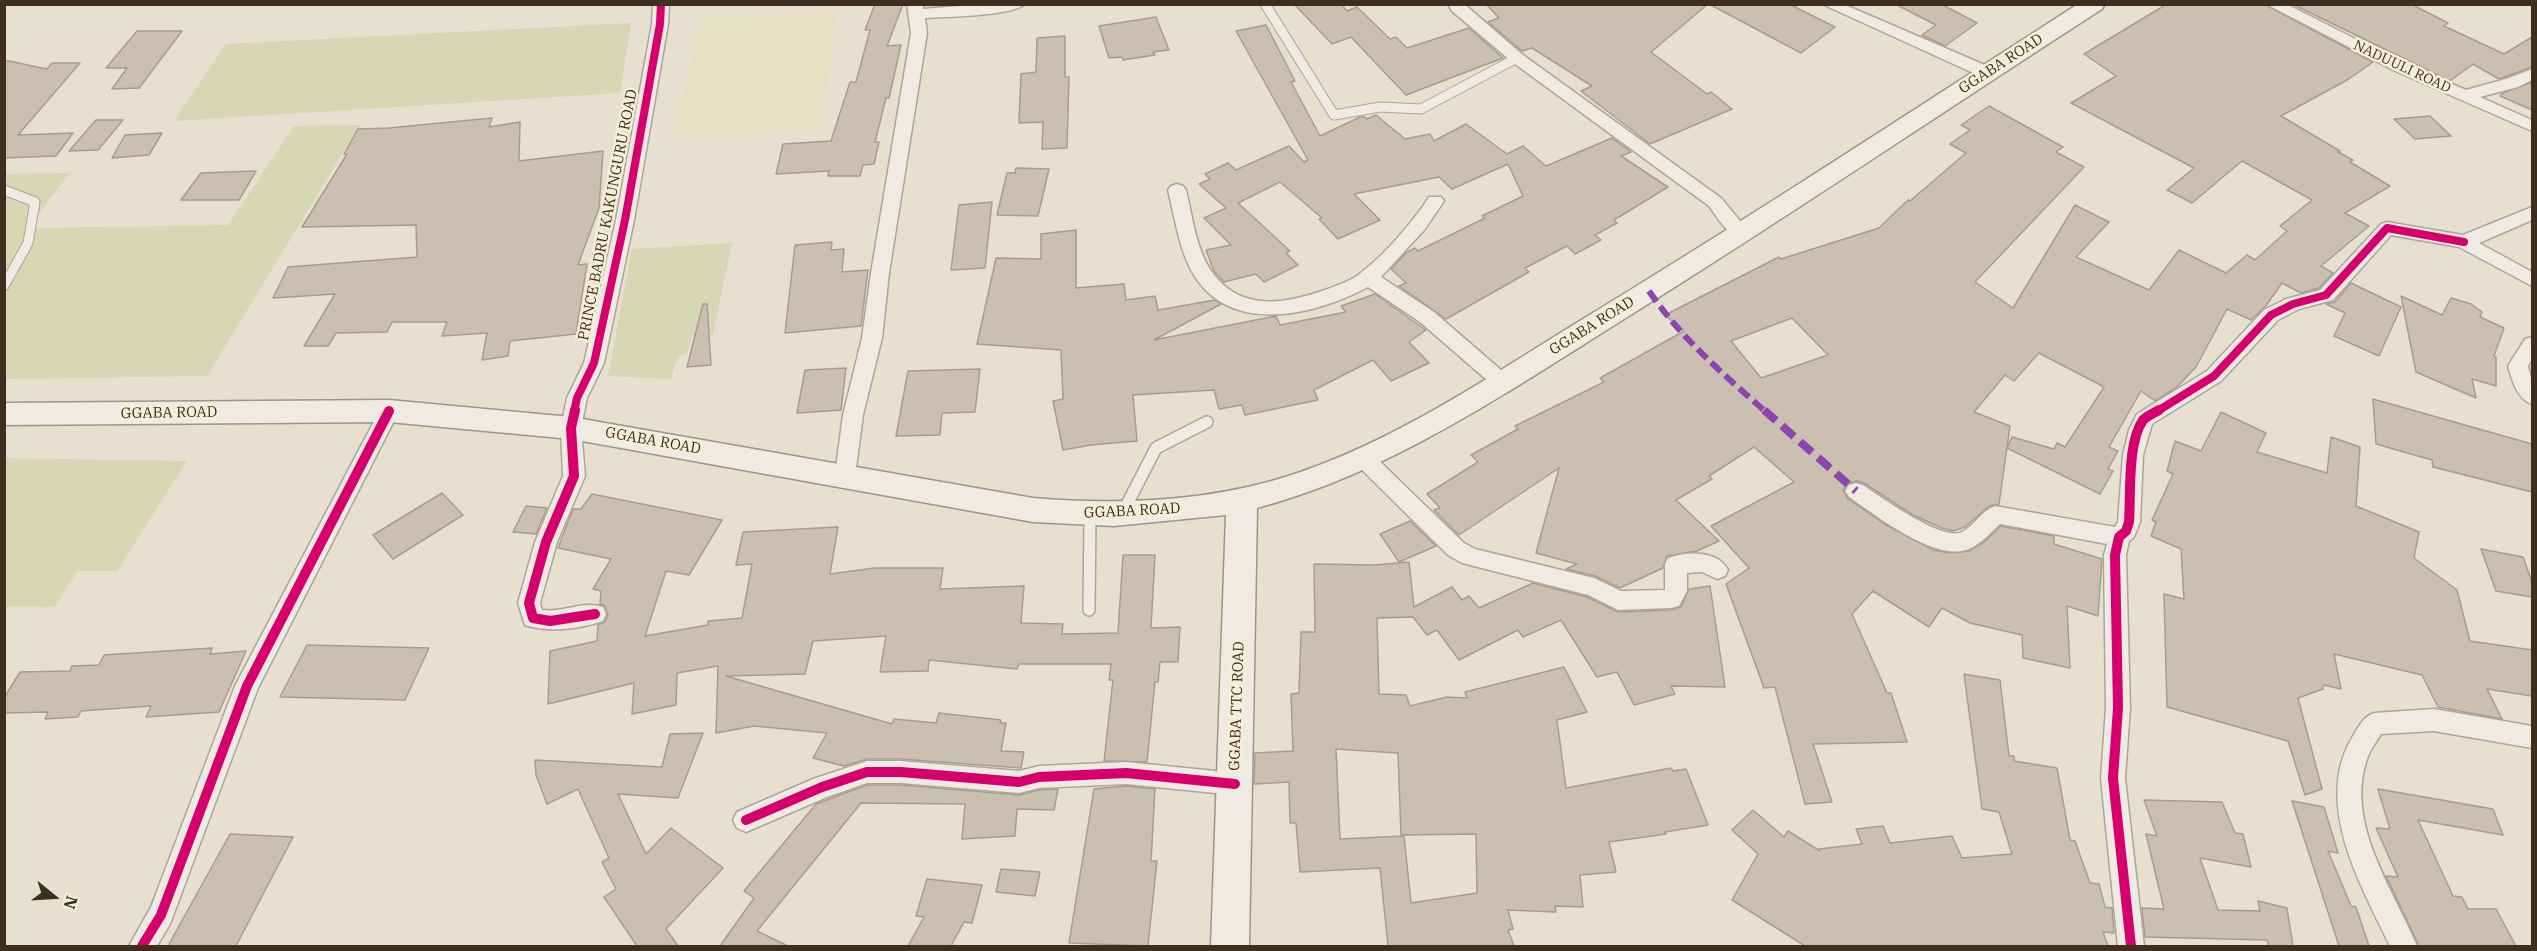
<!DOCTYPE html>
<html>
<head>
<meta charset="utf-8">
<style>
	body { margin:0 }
	#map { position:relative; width:2537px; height:951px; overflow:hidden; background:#e7e0d1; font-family:"IBM Plex Serif",serif }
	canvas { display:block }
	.frame { position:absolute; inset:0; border:6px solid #3d2e20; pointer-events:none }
	.north { position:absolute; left:24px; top:867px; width:60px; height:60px; -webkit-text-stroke:4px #f7eed8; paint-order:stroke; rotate:108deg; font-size:16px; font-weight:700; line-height:24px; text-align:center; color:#3d2e20 }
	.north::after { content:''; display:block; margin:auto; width:21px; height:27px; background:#3d2e20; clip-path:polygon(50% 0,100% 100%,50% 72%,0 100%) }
</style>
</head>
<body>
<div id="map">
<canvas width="2537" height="951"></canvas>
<div class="frame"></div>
<div class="north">N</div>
</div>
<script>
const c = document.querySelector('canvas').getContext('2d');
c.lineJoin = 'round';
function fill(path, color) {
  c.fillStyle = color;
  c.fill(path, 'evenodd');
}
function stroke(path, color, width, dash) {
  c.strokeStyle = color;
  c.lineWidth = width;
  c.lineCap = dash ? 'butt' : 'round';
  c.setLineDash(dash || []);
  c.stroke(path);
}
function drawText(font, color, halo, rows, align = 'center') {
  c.font = font + ' "IBM Plex Serif",serif';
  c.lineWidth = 5;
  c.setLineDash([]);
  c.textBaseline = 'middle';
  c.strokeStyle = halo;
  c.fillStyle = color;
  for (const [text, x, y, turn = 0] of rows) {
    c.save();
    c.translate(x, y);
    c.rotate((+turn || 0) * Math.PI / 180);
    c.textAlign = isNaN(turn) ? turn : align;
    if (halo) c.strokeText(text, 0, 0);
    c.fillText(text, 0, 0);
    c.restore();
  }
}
fill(new Path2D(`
	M837,9L822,130L673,141L701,19Z`), '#e6dfc2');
fill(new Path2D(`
	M631,23L620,93L174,121L226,44Z
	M360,125L207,376L5,379L4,174L70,173L28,228L228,225L294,126Z
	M732,243L713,335L692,336L687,354L678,356L671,379L608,376L632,249Z
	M5,458L187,461L117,571H78L54,607L9,606L5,612Z`), '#d6d7b3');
const building = new Path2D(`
	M875,4H903L887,46L901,45L889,98H886L875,142H879L874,164L863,165L860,176H828L829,171L776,174L783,144L831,141L850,82H856L870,30H865Z
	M1294,4H1341L1347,11L1357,7L1390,39L1396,37L1407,48L1469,28L1503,58L1406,95L1351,37L1332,44Z
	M1486,4H1708L1651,52L1707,94L1711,92L1732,109L1650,144L1581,91L1592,86L1532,48L1522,51L1488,22L1499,18Z
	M1709,4H1789L1835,27L1801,53Z
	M1895,4H1941L1977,23L1945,46L1922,35L1936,25Z
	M2167,4H2264L2373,62L2349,79L2281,116L2340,151L2338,152L2353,160L2350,162L2390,186L2345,213L2369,226L2321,266L2333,273L2319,288L2301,293L2282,283L2265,307L2251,320L2227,309L2196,367L2177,387L2155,401L2141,391L2109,447L2118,451L2108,469L2113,471L2100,494L2007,448L2012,437L2054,449L2057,443L2065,447L2104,387L2039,353L2014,381L2005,375L1974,412L2010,426L1999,504L1989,506L1965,527L1953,531L1942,528L1913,515L1864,483L1857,481L1848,483L1843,490L1848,499L1886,525L1934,550L1949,553L1969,551L1984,542L2001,526L2054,536V544L2102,559L2098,616L2067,606L2070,668L2023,658L2022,635L1970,623L1942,608L1929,627L1873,591L1852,614L1887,693H1891L1907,742L1813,744L1832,802L1805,804L1775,687L1764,688L1726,584L1749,568L1711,526L1794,482L1754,447L1709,476L1712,479L1676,500L1719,541L1697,551L1667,556L1663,568L1620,588L1595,576L1566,569L1577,564L1536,553L1559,468L1459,535L1434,510L1440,508L1427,494L1478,462L1471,455L1518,429L1515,426L1604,382L1600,378L1684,331L1665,315L1779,257L1781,259L1879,228L1908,200L1910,201L1966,153L1950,144L1970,130L1961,125L1989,106L2063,147L2056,152L2084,167L1975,282L2013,308L2075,205L2109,222L2076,257L2149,290L2179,250L2226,273L2247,255L2255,260L2287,231L2280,226L2312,200L2242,161L2192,203L2167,190L2194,168L2071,103L2116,76L2084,54ZM1792,318L1828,355L1761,378L1731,341Z
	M2292,4H2411L2448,23L2444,26L2504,54L2532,37V67L2499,79L2473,64L2450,81Z
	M1156,17L1169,50L1153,52L1155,55L1123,60L1122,57L1109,58L1099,26Z
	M1266,25L1295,81L1291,82L1320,136L1360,117H1365L1367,119L1376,115L1405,139L1430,134L1434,141L1466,124L1507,154L1523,146L1546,166L1612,138L1631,152L1621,156L1668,187L1614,220L1617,223L1595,235L1601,240L1575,254L1567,246L1525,268L1529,272L1446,319L1399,286L1406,283L1391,269L1406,253L1415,248L1418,251L1485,218L1482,216L1523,196L1508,164L1452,189L1439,177L1354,194L1380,220L1338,239L1319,219L1322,218L1280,182L1238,203L1290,251L1286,253L1298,265L1264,282L1256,274L1224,282L1214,271L1206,250L1231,245L1204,218L1226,208L1199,184L1210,179L1205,174L1228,163L1236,170L1289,146L1304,162L1308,160L1236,31Z
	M137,31H182L139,88L112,89L127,68H106Z
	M1065,36V77H1069L1067,148L1042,149L1043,122L1019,123L1021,74L1036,72L1037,38Z
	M4,60L47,69L52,63H80L18,135L73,133L56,156L4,158Z
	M2532,82V110L2500,96L2503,93Z
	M2430,116L2451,136L2415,139L2394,119Z
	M492,118L489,127L520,122L519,161L603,151L599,208L578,265L587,264L576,334L510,341L508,356L482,360L487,333L442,336L447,322H392L387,332L336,333L328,346H304L335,294L273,298L288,267L417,257L416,225L302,227L347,154H344L358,129L389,128Z
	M96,120H123L98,150L69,151Z
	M162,133L149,155L112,158L125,135Z
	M1016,168L1049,169L1038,216L997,215L1007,173H1015Z
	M256,171L239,200H181L201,173Z
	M992,202L985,268L951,270L959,205Z
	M1076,230V288L1124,284L1126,300L1155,296L1158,310L1215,300L1221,304L1154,340L1271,317L1276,316L1280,325L1346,312L1341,306L1375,294L1426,330L1409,342L1429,363L1391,381L1373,360L1314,390L1318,400L1245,415L1242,405L1219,409L1214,390L1133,395L1137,441L1091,445L1063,450L1053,401L1063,399L1061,350L977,344L996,258L1041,259V234Z
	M832,242L831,250L844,249L842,272L868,270L861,326L785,333L795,245Z
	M2351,283L2401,307L2379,356L2334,336L2345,313L2326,304L2335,302Z
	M2401,296L2442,315L2451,298L2471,304L2482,312L2480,317L2504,328L2494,356L2496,357V386L2472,379L2476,398L2416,372Z
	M703,304H707L711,365L687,367Z
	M846,368L841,410L797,413L805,370Z
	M980,369L975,412L942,413L940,435L896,436L908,371Z
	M2373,399L2532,444V492L2433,467L2432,460L2376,444Z
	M2221,412L2266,433L2257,452L2327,473L2331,437L2360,447L2356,506L2419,532L2414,558L2457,590L2470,641L2532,650V696L2487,689L2502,719L2438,707L2422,675L2334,654L2341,689L2323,685V689L2298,698L2322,789L2305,795L2288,741L2167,707L2164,594L2184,599L2181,549L2151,536L2156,522L2152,520L2173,474L2167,471L2175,441L2201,451Z
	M442,493L463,515L393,559L373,535Z
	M592,494L722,520L689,575L666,571L645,636L708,625V621L742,618L752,564L736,565L743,532L838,527L830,574L874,568H943L940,589L1024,586L1021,623L1063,624L1062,634L1118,633L1123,555H1155L1151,628L1180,627L1178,662H1160L1158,682H1155L1147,762L1104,761L1113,680H1109L1111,664H1019L1017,669L929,660L928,671L880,672L886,636L813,641L805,674L726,676L892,724L894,719L936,723L939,713L1001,720L1000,723H1006L1001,751L1024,752L1021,768L901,759H867L844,766L813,758L827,733L754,726L716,733L718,666L677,673L676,705L632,714L634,683L548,704L550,651L597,641L598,625L605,622L608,615L605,606L600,604L601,591L593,589L611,559L558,548L573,509H581Z
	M526,506L547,508L536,534L513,532Z
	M1410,521L1436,546L1399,562L1380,534Z
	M2481,549L2523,557L2532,582V597L2496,591Z
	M1409,562L1414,607L1452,587L1462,600L1469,596L1479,608L1533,583L1587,597L1618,612L1671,610L1681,607L1689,589L1710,586L1725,687L1671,686L1675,694L1634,705L1617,672L1597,677L1561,620L1523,637L1518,630L1459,660L1437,630L1427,635L1413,617L1377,618L1379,694L1406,695L1410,706L1447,697L1467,698L1465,692L1564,667L1587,712L1557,720L1566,788L1671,768L1673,771L1686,769L1708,825L1665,832L1666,834L1609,842L1616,872L1580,875L1583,907L1555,906L1556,912L1508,910L1513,929L1508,930L1514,946H1388L1380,868L1300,872L1296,823H1290L1289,782L1254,784L1255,753L1293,751L1291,694L1299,693L1301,632H1315L1314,564L1375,565ZM1336,749L1398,753L1401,835L1476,834L1477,893L1411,903L1404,836L1340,839Z
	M307,645L429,648L405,700L280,697Z
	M212,648L210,654L246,651L219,712L146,717L151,706L81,711L78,717L45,719L48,712L4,713V698L20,672L70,671L72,666L99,665L104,655Z
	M1964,674L2000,680L2009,756H2014V761L2057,768L2070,840L2075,841L2090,883L2099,884L2105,907L2112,908L2114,933L2103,932L2108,946H1805L1732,900L1758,854L1732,830L1753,810L1784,837L1788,831L1820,851L1819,849L1862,844L1856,829L1883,826L1890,843L1952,836L1962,858L2012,854L1999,812L1982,809Z
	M703,733L678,798L618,794L646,854L671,828L723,868L666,929L678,946H637L604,897L616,889L602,862L609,858L578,789L547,804L536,775L535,760L662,767L670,734Z
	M867,785H901L1019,795L1039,790L1058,789L1054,810L1017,809L1015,836L962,839L965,804L861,803L757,931L788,946H720L754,898L744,891L816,804Z
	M1126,786L1155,789L1151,861H1157L1148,946L1069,943L1094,789Z
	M2378,789L2493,809L2503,835L2418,820L2453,896L2462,897L2468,909H2496L2516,946H2419L2386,876L2398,877L2376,828L2390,829Z
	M2144,800L2222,802L2235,833L2243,834L2251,867L2200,858L2218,910L2260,911L2258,901L2287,908L2293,946H2269L2267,940L2145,937L2142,908L2164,909L2146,834L2157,836Z
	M2292,801L2324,807L2338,853L2328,851L2351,906L2356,907L2369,946H2339Z
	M230,834L293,837L236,946H168Z
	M1001,869L1040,872L1035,896L996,892Z
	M927,879L982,885L972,923L964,922L951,946H908L924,917L916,916Z`);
fill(building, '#cbbfb2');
stroke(building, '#a89c90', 1.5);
const laneFar1 = new Path2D(`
	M1265,4L1334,115L1380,107L1421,109L1517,58
	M4,190L35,202L28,243L4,286`);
const lane = new Path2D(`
	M1122,514L1156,448L1207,422
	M1089,610L1090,515`);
const street = new Path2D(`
	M653,4H669L668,24L634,220L604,363L587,398L581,428L585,476L557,542L540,603L542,610C562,613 584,600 603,607L606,614L603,621C579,629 549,633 525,625L518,603L535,542L563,476L561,428L567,398L584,363L616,220L652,24Z
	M907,4H923V9L984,4H1025C1013,16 944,17 925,18L927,33L889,273L882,338L863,415L855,475L852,481L845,483L838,481L835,475L843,415L862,338L871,273L911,33Z
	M1448,4H1464L1523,55L1721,198L1746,228L1749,232L1746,236C1730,241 1718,218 1709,206L1511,61L1452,11Z
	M1822,4H1843L1994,69L1996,73L1988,78L1982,77Z
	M2266,4H2286L2405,64L2466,90L2506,79L2532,69V80L2518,87L2480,97L2532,120V131L2393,70Z
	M1177,184L1183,186L1186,190C1193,218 1196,253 1215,276C1244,312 1287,303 1325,290C1338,285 1352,281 1362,272C1384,255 1414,221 1429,197H1441L1444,201L1425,229L1381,277L1434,312L1509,377L1512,382L1509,387L1502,389L1495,387L1420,322L1368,287C1314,316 1227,337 1191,270C1178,245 1175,217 1168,190L1171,186Z
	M2532,207V220L2479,243L2532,272V286L2459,247L2391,235L2333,300L2299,309L2278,320L2221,381L2152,424L2143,455L2140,522L2134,537L2129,541L2126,555L2130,708L2125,778L2144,946H2118L2101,778L2106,708L2104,555L2107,544L2000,524C1989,534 1978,548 1962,551C1929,557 1875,515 1849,497L1845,491L1849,485L1856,483L1863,485C1881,497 1943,542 1962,532C1975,525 1981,511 1995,506L2115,527L2118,522L2123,455L2129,430L2137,414L2207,371L2264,310L2286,299L2320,290L2381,224L2387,222L2463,235Z
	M2532,337V359L2528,366L2532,382V404C2517,399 2512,380 2508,366L2525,339Z
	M389,403L396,406L399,411L258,688L170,924L157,946H129L151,907L235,686L382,406Z
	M1363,450L1370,452L1464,543L1475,549L1594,578L1621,591L1665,590V564L1668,558C1687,551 1718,550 1728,570L1725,576L1717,579L1702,572L1687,573V591L1679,606L1671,608L1618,610L1588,595L1462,563L1448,555L1356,464L1353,458L1356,452Z
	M2434,709L2532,726V748L2434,731L2381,734C2377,741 2372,747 2369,754C2342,820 2393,888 2417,946H2390C2361,885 2312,803 2353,736C2359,726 2363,717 2374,713Z
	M867,761H901L1019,771L1039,766L1126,762L1235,773L1244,776L1247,784L1244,792L1235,795L1126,784L1039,788L1019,793L901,783H867L827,797L746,832L737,828L733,820L737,812L813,779Z`);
const secondary = new Path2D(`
	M2078,4H2105L2102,9C1941,113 1783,220 1621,321C1504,394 1391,472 1257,508L1249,946H1211L1226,515L1114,526L1033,522L571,439L389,422L4,425V403L389,400L571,417L1033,498C1116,505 1205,502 1285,477C1392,444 1488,377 1583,319C1750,217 1914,110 2078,4Z`);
stroke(laneFar1, '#ada599', 11);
stroke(lane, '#ada599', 14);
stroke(street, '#ada599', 3);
stroke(secondary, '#9c958a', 3);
stroke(laneFar1, '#efebe3', 9);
stroke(lane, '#efebe3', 11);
fill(street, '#efebe3');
fill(secondary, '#efebe3');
stroke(new Path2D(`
	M1649,291C1680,337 1724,375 1766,412`), '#8e44ad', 6, [13, 6]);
stroke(new Path2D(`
	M1764,410L1856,491`), '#8e44ad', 8, [16, 8]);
stroke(new Path2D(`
	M574,412L577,398L594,363L625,220L660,24L661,4
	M2156,412L2214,376L2271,315L2293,304L2326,295L2387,228L2464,242`), '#d6006c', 8);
stroke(new Path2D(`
	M575,410L571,428L574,476L546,542L529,603L533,618L550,621L595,614
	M746,820L822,787L867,772H901L1019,782L1039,777L1126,773L1235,784
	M142,946L161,915L247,686L389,411
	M2131,946L2113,778L2118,708L2115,555L2119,537L2126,531L2129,522C2131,494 2127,443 2143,420C2147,416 2154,413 2159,410`), '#d6006c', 10);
drawText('14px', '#3d2e20', '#f7eed8', [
	["NADUULI ROAD",2402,67,25]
]);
drawText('15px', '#3d2e20', '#f7eed8', [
	["GGABA ROAD",2001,64,-33],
	["PRINCE BADRU KAKUNGURU ROAD",608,215,-79],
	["GGABA ROAD",1592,326,-32],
	["GGABA ROAD",169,413,-1],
	["GGABA ROAD",653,441,10],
	["GGABA ROAD",1132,511,-3],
	["GGABA TTC ROAD",1237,706,-88]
]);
</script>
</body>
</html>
